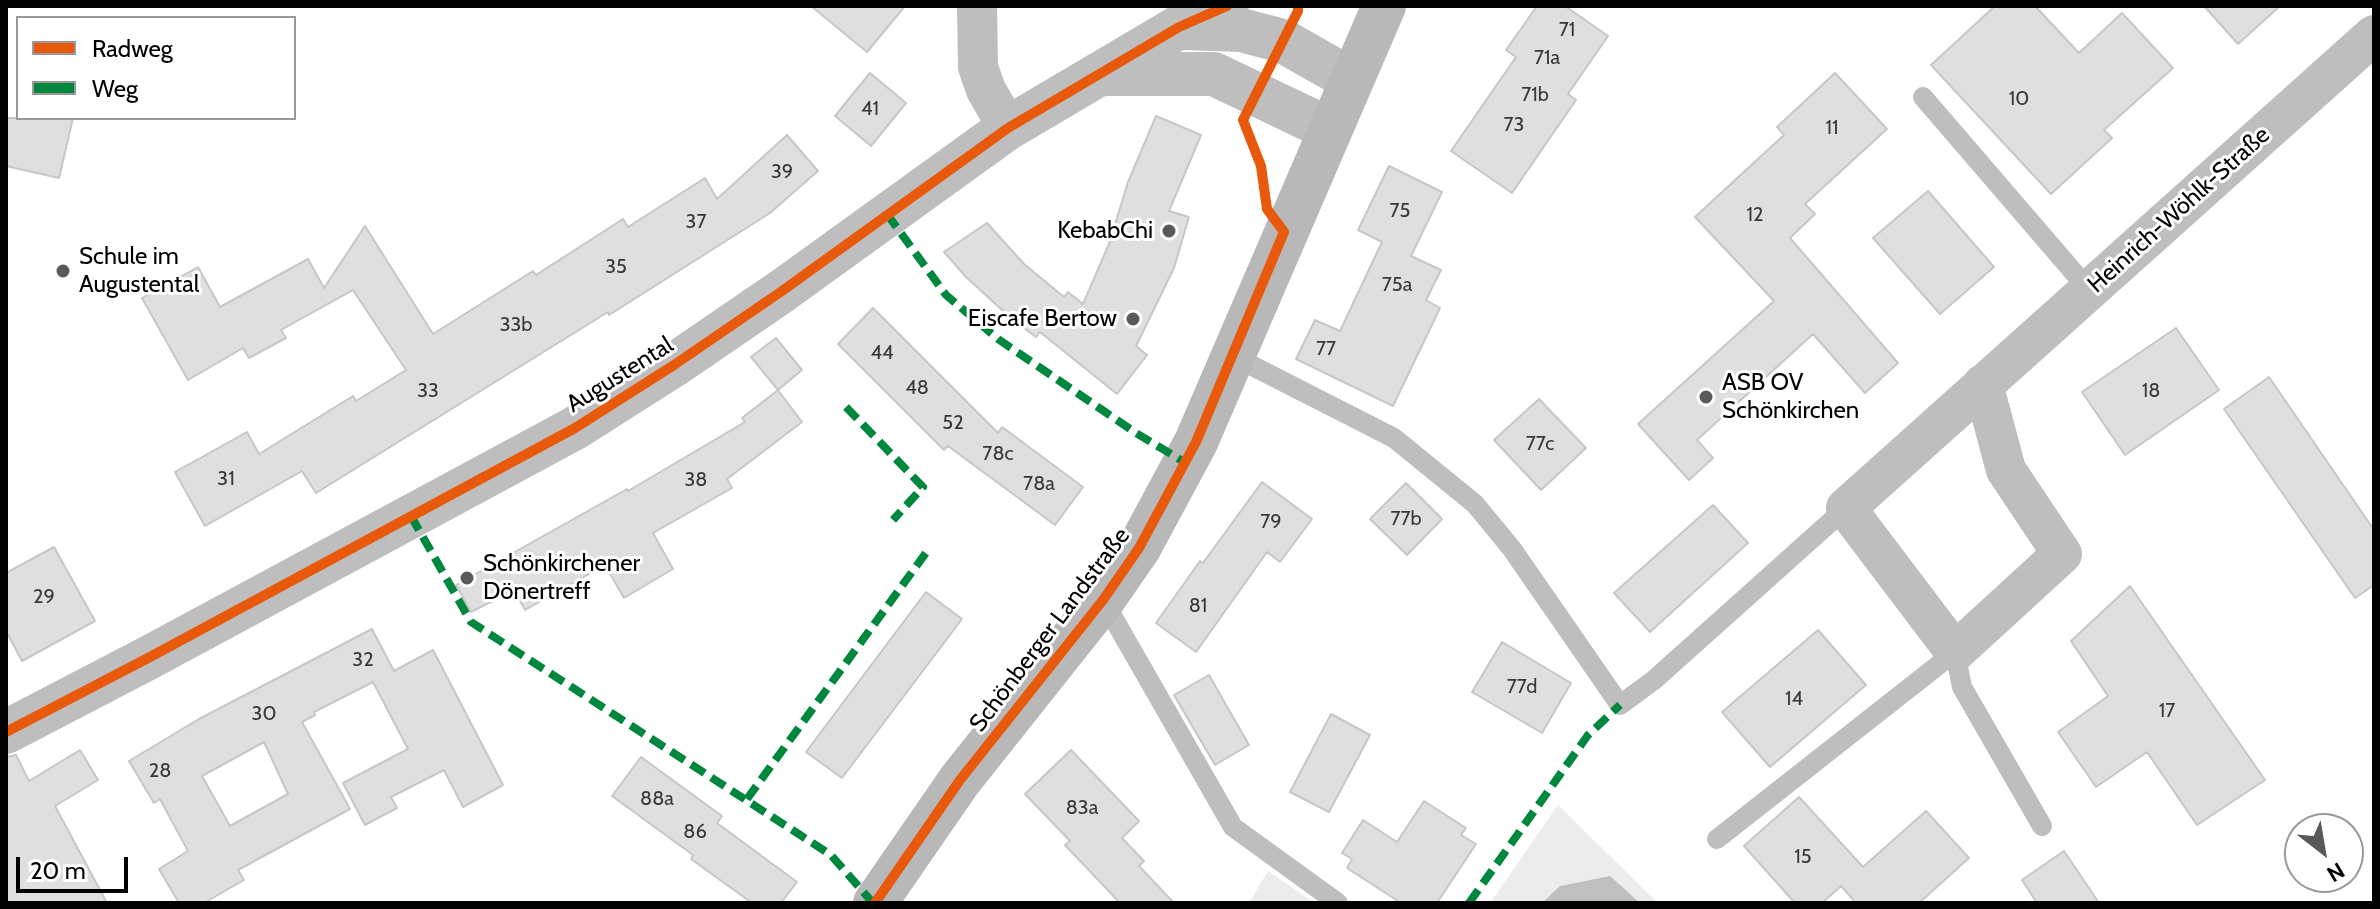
<!DOCTYPE html>
<html>
<head>
<meta charset="utf-8">
<style>
	body { margin:0 }
	#map { position:relative; width:2380px; height:909px; overflow:hidden; background:#fff; font-family:Cabin,sans-serif }
	canvas { display:block }
	.frame { position:absolute; inset:0; border:8px solid #000; pointer-events:none }
	.legend { position:absolute; left:16px; top:16px; width:280px; height:104px; box-sizing:border-box; background:#fff; border:2px solid #999; margin:0; padding:10px 14px; list-style:none; font-size:24px; color:#000 }
	.legend li { display:flex; align-items:center; gap:16px; height:40px }
	.legend b { width:40px; border:2px solid #999 }
	.north { position:absolute; left:2284px; top:813px; width:80px; height:80px; box-sizing:border-box; background:#fff; border:2px solid #999; border-radius:50%; rotate:149deg; font-size:22px; font-weight:700; line-height:32px; text-align:center; color:#000 }
	.north::after { content:''; display:block; margin:auto; width:28px; height:36px; background:#595959; clip-path:polygon(50% 0,100% 100%,50% 72%,0 100%) }
	.scale { position:absolute; left:16px; top:857px; width:112px; height:36px; box-sizing:border-box; border:4px solid #000; border-top:0; padding-left:10px; font-size:24px; line-height:28px; white-space:nowrap; color:#000; -webkit-text-stroke:6px #fff; paint-order:stroke }
</style>
</head>
<body>
<div id="map">
<canvas width="2380" height="909"></canvas>
<div class="frame"></div>
<ul class="legend">
<li><b style="height:10px;background:#e8590c"></b>Radweg</li>
<li><b style="height:10px;background:#00873e"></b>Weg</li>
</ul>
<div class="north">N</div>
<div class="scale">20 m</div>
</div>
<script>
const c = document.querySelector('canvas').getContext('2d');
c.lineJoin = 'round';
function fill(path, color) {
  c.fillStyle = color;
  c.fill(path, 'evenodd');
}
function stroke(path, color, width, dash) {
  c.strokeStyle = color;
  c.lineWidth = width;
  c.lineCap = dash ? 'butt' : 'round';
  c.setLineDash(dash || []);
  c.stroke(path);
}
function drawText(font, color, halo, rows, align = 'center') {
  c.font = font + ' Cabin,sans-serif';
  c.lineWidth = 6;
  c.setLineDash([]);
  c.textBaseline = 'middle';
  c.strokeStyle = halo;
  c.fillStyle = color;
  for (const [text, x, y, turn = 0] of rows) {
    c.save();
    c.translate(x, y);
    c.rotate((+turn || 0) * Math.PI / 180);
    c.textAlign = isNaN(turn) ? turn : align;
    if (halo) c.strokeText(text, 0, 0);
    c.fillText(text, 0, 0);
    c.restore();
  }
}
fill(new Path2D(`
	M1558,805L1658,903H1640L1610,877L1561,886L1542,903H1490Z
	M1268,871L1315,903H1249Z`), '#ececec');
fill(new Path2D(`
	M1610,876L1640,903H1542L1560,886Z`), '#bfbfbf');
const building = new Path2D(`
	M811,6H905L867,52Z
	M1537,6H1565L1608,36L1568,94L1576,100L1512,193L1451,151L1516,57L1506,50Z
	M1995,6H2035L2079,53L2122,13L2173,68L2104,130L2112,138L2051,194L1931,65Z
	M2204,6H2280L2238,44Z
	M870,73L906,103L871,146L835,116Z
	M1835,73L1887,129L1805,204L1815,214L1790,238L1898,363L1865,393L1813,334L1697,440L1713,458L1689,480L1638,424L1774,301L1695,217L1784,135L1777,127Z
	M1156,116L1201,135L1169,211L1189,217L1174,268L1136,346L1147,355L1117,394L1040,332L1036,337L1013,320L966,277L944,252L987,223L1024,264L1064,297L1068,292L1083,304L1109,244L1128,182Z
	M6,118H73L59,178L6,166Z
	M787,135L818,171L770,213L609,315L608,312L316,493L302,471L205,526L175,472L247,432L259,454L353,396L356,401L406,370L353,290L281,330L286,338L249,358L243,348L188,380L142,298L198,267L220,307L308,259L324,288L365,226L433,334L533,271L536,275L623,219L628,227L705,178L717,199Z
	M1389,166L1442,192L1411,256L1441,270L1426,300L1440,308L1393,406L1296,359L1315,320L1340,331L1382,242L1358,230Z
	M1928,191L1994,267L1940,314L1873,238Z
	M873,308L998,433L1002,427L1083,487L1055,525L948,446L944,450L838,344Z
	M2176,328L2219,390L2125,455L2082,392Z
	M776,338L802,370L778,390L751,357Z
	M2269,377L2374,530V585L2355,598L2224,409Z
	M778,390L802,422L727,479L732,488L653,533L673,569L624,598L605,565L525,610L514,590L471,612L456,585L627,489L628,491L745,422L742,418Z
	M1539,399L1586,448L1541,490L1494,440Z
	M1262,482L1312,519L1280,562L1267,552L1196,652L1156,623L1200,561L1203,563Z
	M1406,483L1442,519L1407,555L1370,519Z
	M1713,505L1748,543L1650,632L1614,593Z
	M54,547L95,621L22,661L6,631V573Z
	M2130,586L2265,780L2197,825L2147,752L2096,787L2058,732L2108,696L2071,641Z
	M926,592L962,619L842,778L806,752Z
	M372,629L394,671L433,650L503,785L463,807L444,770L391,797L397,808L365,825L343,783L408,749L373,682L314,712L315,715L302,722L350,809L238,870L244,880L204,903H179L159,869L188,851L160,799L154,803L129,761L199,719ZM264,742L288,794L230,826L202,776Z
	M1818,630L1866,685L1770,767L1722,712Z
	M1502,642L1571,683L1542,733L1472,692Z
	M1209,675L1249,745L1215,765L1174,695Z
	M1331,714L1370,735L1329,812L1290,792Z
	M80,750L98,780L55,806L107,903H6V757L16,755L29,781Z
	M1071,750L1139,821L1122,838L1144,861L1139,866L1174,903H1120L1065,845L1070,841L1025,794Z
	M641,757L722,816L717,823L797,882L781,903H752L691,859L693,855L612,796Z
	M1799,797L1863,867L1926,811L1969,858L1919,903H1856L1841,886L1822,903H1795L1744,846Z
	M1424,801L1466,828L1461,835L1476,844L1437,903H1401L1347,868L1352,859L1342,853L1363,820L1397,842Z
	M2064,851L2099,903H2037L2022,880Z`);
fill(building, '#dfdfdf');
stroke(building, '#c7c7c7', 2);
stroke(new Path2D(`
	M1923,97L2089,290
	M1233,356L1394,438L1475,504L1512,549L1620,705L1654,680L1846,508
	M1103,600L1233,827L1338,903
	M1717,839L1955,652L1962,687L2042,826`), '#bebebe', 20);
stroke(new Path2D(`
	M977,6L978,67L986,90L1008,128
	M1983,384L2006,470L2062,554L1955,652L1846,508C2021,349 2199,194 2374,35`), '#bebebe', 40);
stroke(new Path2D(`
	M1184,28L1241,30L1283,41L1350,79
	M1100,74H1214L1329,129
	M6,732L150,657L575,428L674,365L782,291L1008,128L1179,27L1227,6`), '#bebebe', 44);
stroke(new Path2D(`
	M875,903L960,780L1103,600L1139,548L1196,442L1384,6`), '#b8b8b8', 44);
stroke(new Path2D(`
	M887,214L946,295L998,339L1136,433L1186,463
	M846,407L923,487L893,520
	M411,516L471,622L831,855L873,903
	M747,799L928,550
	M1469,903L1588,735L1620,705`), '#00873e', 8, [16, 8]);
stroke(new Path2D(`
	M6,732L150,657L575,428L674,365L782,291L1008,128L1179,27L1227,6
	M875,903L960,780L1103,600L1139,548L1196,442L1284,232L1267,209L1261,166L1243,120L1298,11V6`), '#e8590c', 10);
for (const [x, y, r, color] of [
	[1169,231,8,"#595959"],
	[63,271,8,"#595959"],
	[1133,319,8,"#595959"],
	[1706,397,8,"#595959"],
	[467,578,8,"#595959"]
]) {
  const dot = new Path2D();
  dot.arc(x, y, r, 0, 2 * Math.PI);
  c.fillStyle = color;
  c.fill(dot);
  stroke(dot, '#fff', 3);
}
drawText('20px', '#383838', null, [
	["71",1567,30],
	["71a",1547,58],
	["71b",1535,95],
	["10",2019,99],
	["41",870,109],
	["73",1514,125],
	["11",1832,128],
	["39",782,172],
	["75",1400,211],
	["12",1755,215],
	["37",696,222],
	["35",616,267],
	["75a",1397,285],
	["33b",516,325],
	["77",1326,349],
	["44",882,353],
	["48",917,388],
	["33",428,391],
	["18",2151,391],
	["52",953,423],
	["77c",1540,444],
	["78c",998,454],
	["31",226,479],
	["38",696,480],
	["78a",1039,484],
	["77b",1406,519],
	["79",1271,522],
	["29",44,597],
	["81",1198,606],
	["32",363,660],
	["77d",1522,687],
	["14",1794,699],
	["17",2167,711],
	["30",264,714],
	["28",160,771],
	["88a",657,799],
	["83a",1082,808],
	["86",695,832],
	["15",1803,857]
]);
drawText('24px', '#000', '#fff', [
	["Heinrich-Wöhlk-Straße",2179,210,-42],
	["Augustental",620,375,-32],
	["Schönberger Landstraße",1050,630,-53]
]);
drawText('24px', '#000', '#fff', [
	["KebabChi",1153,231,"right"],
	["Schule im",79,257],
	["Augustental",79,285],
	["Eiscafe Bertow",1117,319,"right"],
	["ASB OV",1722,383],
	["Schönkirchen",1722,411],
	["Schönkirchener",483,564],
	["Dönertreff",483,592]
], 'left');
</script>
</body>
</html>
